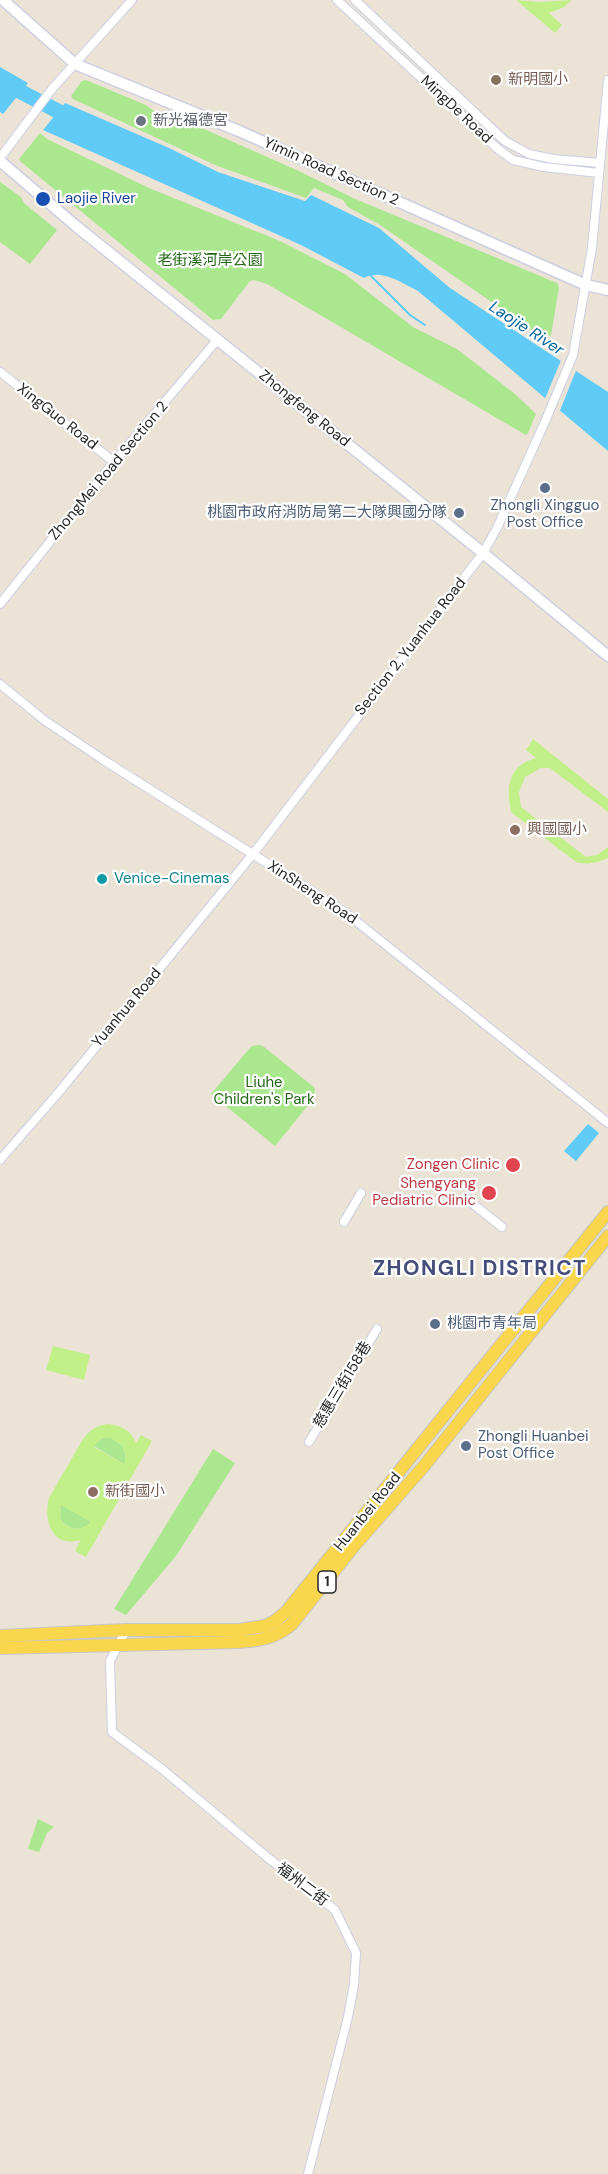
<!DOCTYPE html>
<html>
<head>
<meta charset="utf-8">
<style>
	body { margin:0 }
	canvas { display:block; background:#ebe3d6 }
</style>
</head>
<body>
<canvas width="608" height="2174"></canvas>
<script>
const c = document.querySelector('canvas').getContext('2d');
c.lineJoin = 'round';
function fill(path, color) {
  c.fillStyle = color;
  c.fill(path, 'evenodd');
}
function stroke(path, color, width, dash) {
  c.strokeStyle = color;
  c.lineWidth = width;
  c.lineCap = dash ? 'butt' : 'round';
  c.setLineDash(dash || []);
  c.stroke(path);
}
function drawText(font, color, halo, rows, align = 'center') {
  c.font = font + ' "DM Sans","Noto Sans TC",sans-serif';
  c.lineWidth = 4.5;
  c.setLineDash([]);
  c.textBaseline = 'middle';
  c.strokeStyle = halo;
  c.fillStyle = color;
  for (const [text, x, y, turn = 0] of rows) {
    c.save();
    c.translate(x, y);
    c.rotate((+turn || 0) * Math.PI / 180);
    c.textAlign = isNaN(turn) ? turn : align;
    if (halo) c.strokeText(text, 0, 0);
    c.fillText(text, 0, 0);
    c.restore();
  }
}
fill(new Path2D(`
	M86,80L146,105L163,118L186,126L204,129L301,172L353,198L557,283L559,287L551,336L532,330L380,225L348,207L343,200L314,188L306,198L215,165L73,99L71,96L82,81Z
	M40,133L47,139L149,188L280,241L345,274L413,327L457,349L515,394L536,414L528,433L526,435L267,284L254,280L250,281L221,319L213,320L20,161L19,159Z
	M0,182L21,197L24,203L57,230L30,264L0,242Z
	M259,1045L263,1046L315,1088L314,1098L275,1146L211,1094L249,1049L252,1046Z
	M104,1438H111L123,1446L126,1459L124,1464L94,1446L98,1441Z
	M213,1449L235,1463L176,1556L126,1615L114,1609Z
	M61,1504L91,1522C81,1532 68,1531 60,1518Z
	M38,1819L54,1827L47,1833L39,1852L28,1849Z`), '#aae78e');
fill(new Path2D(`
	M516,0L539,2L572,0L564,7L549,13L562,25L555,33Z
	M533,739L608,799V812L550,768H541L525,777L519,792L521,807L586,857L597,855L608,847V858C597,863 588,865 576,862L511,812C506,786 508,766 536,758L526,750Z
	M53,1346L90,1355L84,1380L46,1370Z
	M109,1424C123,1426 131,1431 136,1443L141,1435L152,1441L86,1557L75,1551L81,1540C52,1548 43,1521 49,1498L83,1439C91,1429 97,1425 109,1424ZM104,1438H111L123,1446L126,1458L124,1464L94,1447L98,1441ZM61,1505L91,1522C80,1532 67,1531 60,1518Z`), '#c1ef88');
fill(new Path2D(`
	M0,67L28,83L3,114L0,112Z
	M65,103L169,148L218,172L305,201L311,195L379,228L450,288L608,392V451L418,291C402,283 381,268 364,278L301,245L43,130Z
	M588,1124L599,1133L576,1161L564,1151Z`), '#60cbf7');
fill(new Path2D(`
	M562,358L577,368L559,413L544,401Z`), '#ebe3d6');
stroke(new Path2D(`
	M368,273L410,315L425,325`), '#60cbf7', 2);
stroke(new Path2D(`
	M0,81L75,120`), '#60cbf7', 15);
const street = new Path2D(`
	M337,0L498,149L513,160L544,167L599,173
	M355,0L505,141L529,154L553,159L600,163
	M0,158L52,89L132,0
	M0,372L114,462
	M0,604L114,462L218,339
	M0,684L44,720L105,761L346,913L608,1123
	M0,1160L59,1092L253,854L483,553L497,528L544,424L573,355L592,248L608,80
	M468,1200L502,1227
	M344,1222L361,1193
	M309,1442L377,1329
	M126,1630L110,1661L112,1732L162,1769L267,1857L335,1910L356,1953L354,1984L348,2017L308,2174`);
const secondary = new Path2D(`
	M3,0L75,64L239,131L586,285L608,290
	M0,161L76,226L483,553L608,656`);
const primary = new Path2D(`
	M0,1636L126,1630H239L265,1626L275,1621L286,1612L608,1212
	M0,1648L238,1642C260,1641 275,1638 292,1624L354,1546L424,1466L608,1236`);
stroke(street, '#cccfe2', 10);
stroke(secondary, '#cccfe2', 13);
stroke(primary, '#c7c7c7', 14);
stroke(street, '#fff', 8);
stroke(secondary, '#fff', 10);
stroke(primary, '#fad64c', 12);
for (const [x, y, r, color] of [
	[496,80,6,"#8d6e63"],
	[141,121,6,"#6b7280"],
	[43,199,8,"#1a4fb4"],
	[545,488,6,"#5c6f8a"],
	[459,513,6,"#5c6f8a"],
	[515,830,6,"#8d6e63"],
	[102,879,6,"#0f9aa8"],
	[513,1165,8,"#e0444e"],
	[489,1193,8,"#e0444e"],
	[435,1324,6,"#5c6f8a"],
	[466,1446,6,"#5c6f8a"],
	[93,1492,6,"#8d6e63"]
]) {
  const dot = new Path2D();
  dot.arc(x, y, r, 0, 2 * Math.PI);
  c.fillStyle = color;
  c.fill(dot);
  stroke(dot, '#fff', 2);
}
for (const [x, y, w] of [
	[327,1582,18]
]) {
  const box = new Path2D();
  box.roundRect(x - w / 2, y - 11, w, 22, 4.5);
  c.fillStyle = '#fff';
  c.fill(box);
  stroke(box, '#272727', 1.5);
}
drawText('bold 14px', '#272727', null, [
	["1",327,1582]
]);
drawText('15px', '#785e54', '#fff', [
	["新明國小",508,80],
	["興國國小",527,830],
	["新街國小",105,1492]
], 'left');
drawText('15px', '#272727', '#fff', [
	["MingDe Road",456,110,43],
	["Yimin Road Section 2",331,172,24],
	["Zhongfeng Road",304,409,39],
	["XingGuo Road",57,417,38],
	["ZhongMei Road Section 2",109,471,-50],
	["Section 2, Yuanhua Road",411,647,-52],
	["XinSheng Road",312,893,33],
	["Yuanhua Road",127,1008,-50],
	["慈惠三街158巷",343,1385,-59],
	["Huanbei Road",368,1512,-51],
	["福州二街",302,1885,37]
]);
drawText('15px', '#5b616d', '#fff', [
	["新光福德宮",153,121]
], 'left');
drawText('15px', '#164399', '#fff', [
	["Laojie River",57,199]
], 'left');
drawText('15px', '#236714', '#fff', [
	["老街溪河岸公園",210,261],
	["Liuhe",264,1083],
	["Children's Park",264,1100]
]);
drawText('15px', '#4e5e75', '#fff', [
	["Zhongli Xingguo",545,506,"center"],
	["Post Office",545,523,"center"],
	["桃園市政府消防局第二大隊興國分隊",447,513,"right"],
	["桃園市青年局",447,1324],
	["Zhongli Huanbei",478,1437],
	["Post Office",478,1454]
], 'left');
drawText('15px', '#0d838f', '#fff', [
	["Venice-Cinemas",114,879]
], 'left');
drawText('15px', '#be3a42', '#fff', [
	["Zongen Clinic",500,1165],
	["Shengyang",476,1184],
	["Pediatric Clinic",476,1201]
], 'right');
drawText('italic 16px', '#04659e', '#fff', [
	["Laojie River",526,329,33]
]);
c.letterSpacing = '1.5px';
drawText('bold 21px', '#454d7a', '#fff', [
	["ZHONGLI DISTRICT",480,1269]
]);
c.letterSpacing = '0px';
</script>
</body>
</html>
